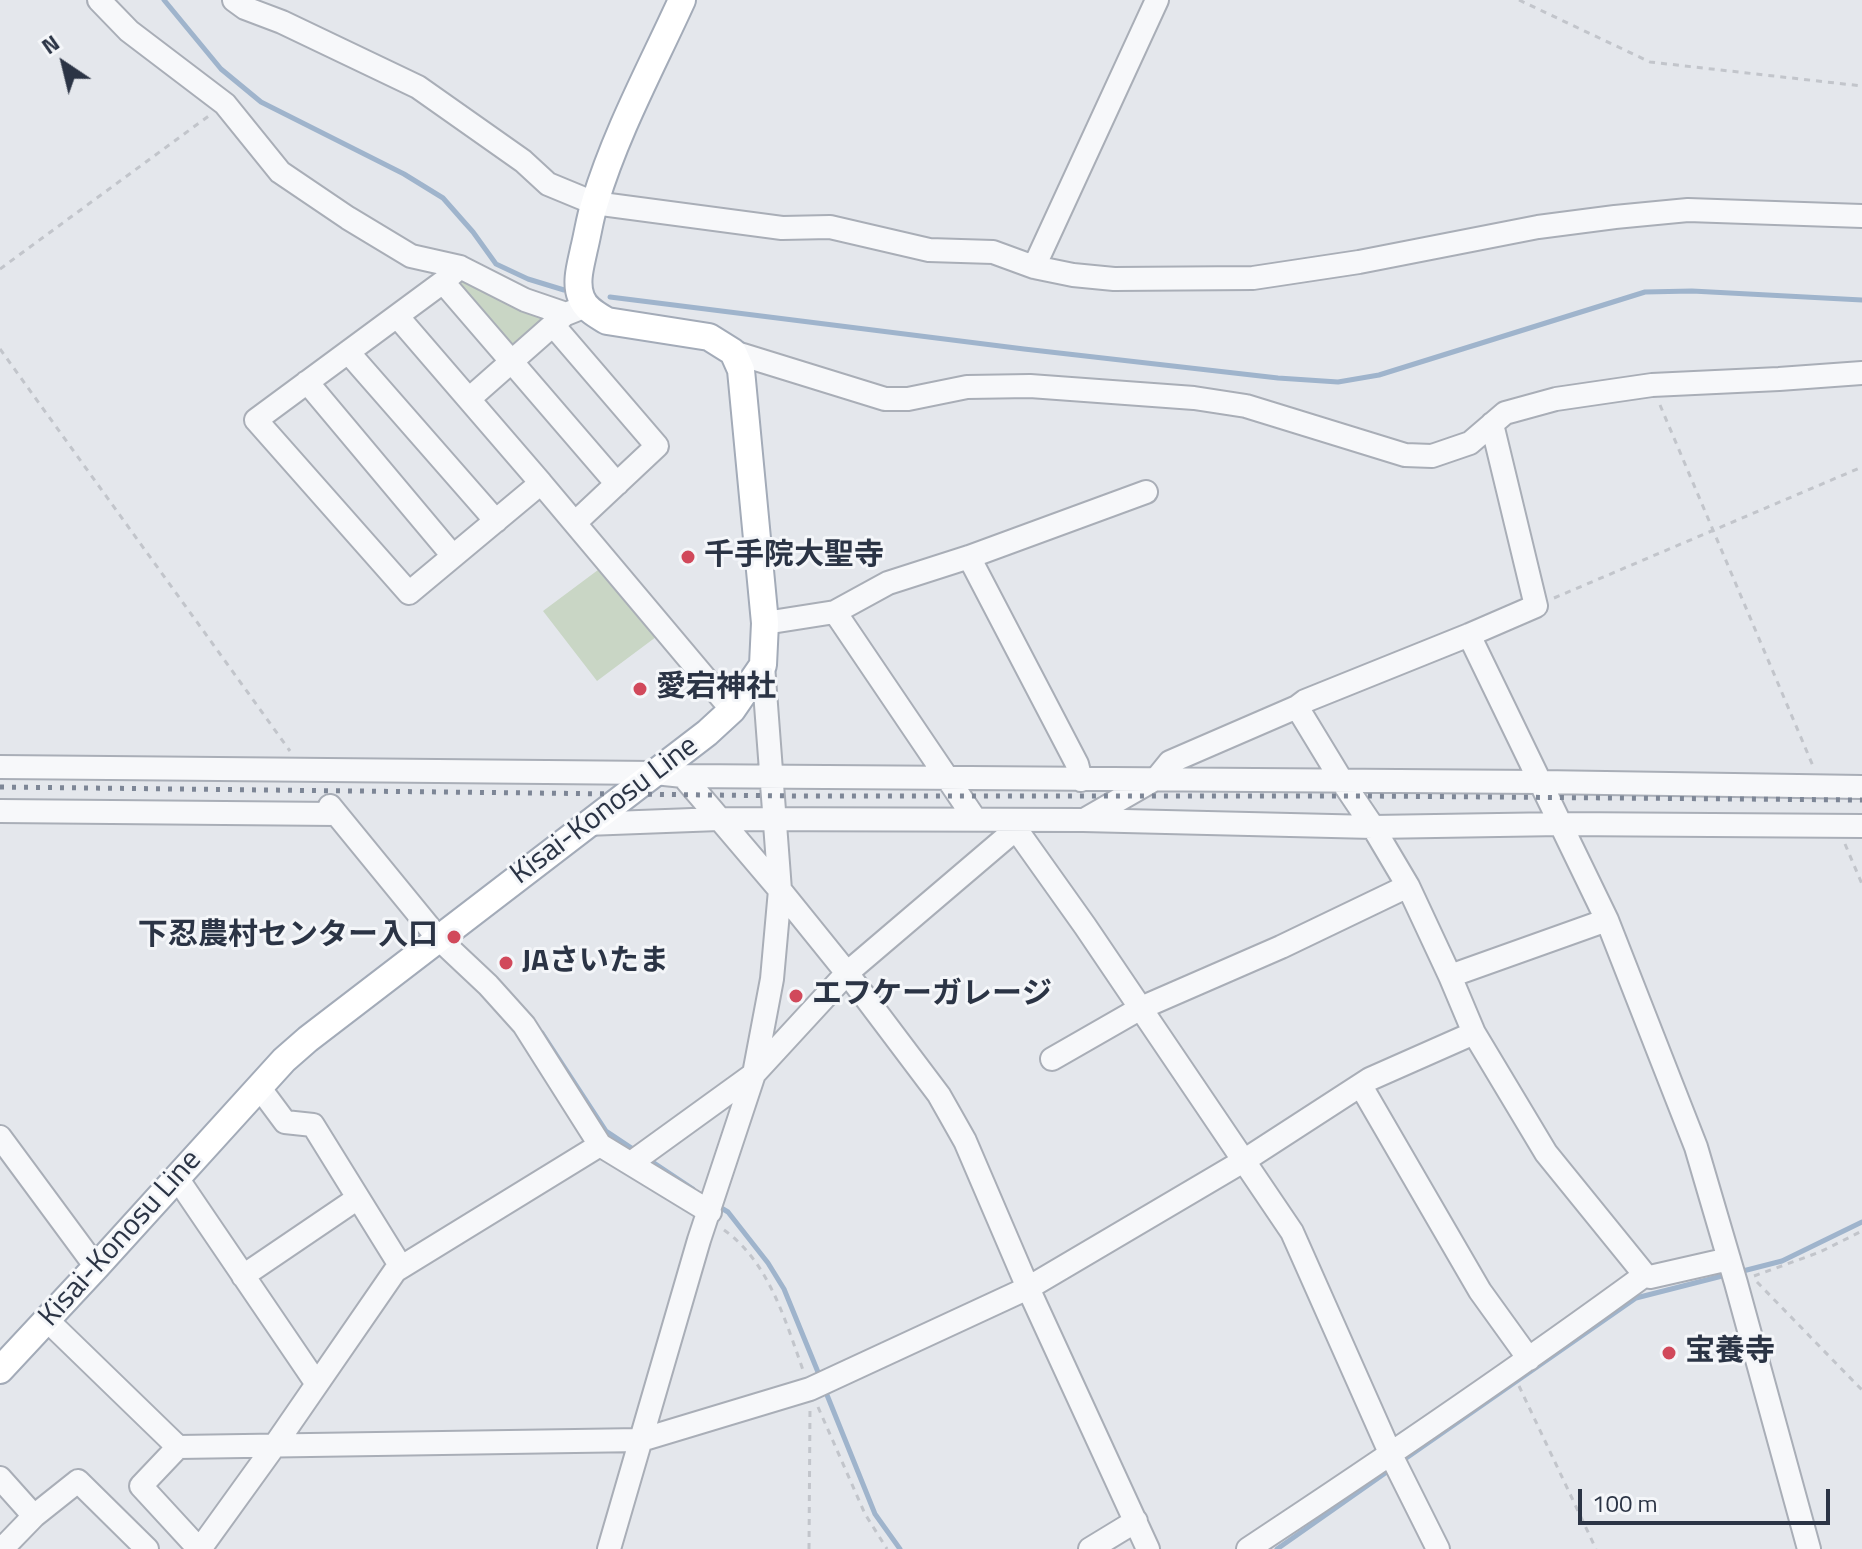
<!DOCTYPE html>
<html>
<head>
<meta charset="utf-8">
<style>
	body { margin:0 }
	#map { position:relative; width:1862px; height:1549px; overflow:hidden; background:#e4e7ec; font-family:"Titillium Web",sans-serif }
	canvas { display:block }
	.north { position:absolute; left:24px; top:24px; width:80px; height:80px; -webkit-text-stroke:6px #f4f6f9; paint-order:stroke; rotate:325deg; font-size:22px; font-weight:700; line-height:32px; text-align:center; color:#2b3445 }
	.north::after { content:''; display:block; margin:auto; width:28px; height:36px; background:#2b3445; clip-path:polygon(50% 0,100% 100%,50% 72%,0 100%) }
	.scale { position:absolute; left:1578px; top:1489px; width:252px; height:36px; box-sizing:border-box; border:4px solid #2b3445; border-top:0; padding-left:10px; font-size:24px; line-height:28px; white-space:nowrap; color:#2b3445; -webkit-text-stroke:6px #f4f6f9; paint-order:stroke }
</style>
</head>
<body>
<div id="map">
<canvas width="1862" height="1549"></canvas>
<div class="north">N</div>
<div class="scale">100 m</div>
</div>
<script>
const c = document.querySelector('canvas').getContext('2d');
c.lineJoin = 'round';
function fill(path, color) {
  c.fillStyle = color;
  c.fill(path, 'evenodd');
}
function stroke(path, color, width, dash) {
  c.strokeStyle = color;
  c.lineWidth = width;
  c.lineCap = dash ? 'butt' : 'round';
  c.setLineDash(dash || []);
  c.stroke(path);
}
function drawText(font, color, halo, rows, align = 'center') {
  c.font = font + ' "Titillium Web","Noto Sans JP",sans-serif';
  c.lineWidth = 6;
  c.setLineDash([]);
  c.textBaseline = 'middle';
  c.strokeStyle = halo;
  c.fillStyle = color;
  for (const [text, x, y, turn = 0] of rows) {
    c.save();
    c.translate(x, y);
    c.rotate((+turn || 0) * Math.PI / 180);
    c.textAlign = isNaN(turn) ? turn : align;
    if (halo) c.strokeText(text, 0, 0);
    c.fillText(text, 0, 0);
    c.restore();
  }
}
fill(new Path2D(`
	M461,279L545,318L513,346L506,345L458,288V281Z
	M602,567L660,634L597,681L543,611Z`), '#c9d6c5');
stroke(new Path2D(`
	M164,0L221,69L261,102L404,174L443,198L473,232L496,264L528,279L564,290
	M610,297L1024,349L1278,378L1338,382L1379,375L1645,292L1692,291L1862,300
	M542,1033L606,1131L636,1151
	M648,1159L693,1189
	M718,1206L728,1212L768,1263L784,1289L820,1377
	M1739,1272L1782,1261L1862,1222
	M825,1390L875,1514L900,1549
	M1402,1461L1636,1298L1726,1275
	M1277,1549L1391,1469`), '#9fb4cc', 5);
const minor = new Path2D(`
	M99,0L129,31L225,104L280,172L348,218L411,256L460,267L525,300L566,314L586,306
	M234,0L245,8L282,22L418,87L523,161L548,184L594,203L782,228L830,227L929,250L993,252L1034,267L1073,275L1114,279L1253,278L1359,262L1538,227L1615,217L1688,210L1862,216
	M460,267L443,282L256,420L409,593L541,483L732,710
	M1034,267L1157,0
	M443,282L617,484
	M397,316L541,483
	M553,325L657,446L576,522
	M348,352L496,521
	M733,352L885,399H908L967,387L1030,386L1194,398L1246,406L1405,455L1432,456L1470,443L1505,413L1556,399L1652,385L1779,379L1862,373
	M307,382L453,556
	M469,399L562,317
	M969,557L1077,764L1081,780
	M835,612L888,583L969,557L1146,492
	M765,623L835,612L975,819
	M1469,635L1607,920L1696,1147L1736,1283L1809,1549
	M1297,707L1342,781L1373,827L1408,886L1450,976L1474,1033L1546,1153L1645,1275L1650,1277L1729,1259
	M0,767L655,773L683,776L1541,782L1862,787
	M683,776L780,890L847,973L939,1095L965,1141L1028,1288L1148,1549
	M330,806L438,938L488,985L524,1025L600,1145L710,1212
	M0,811L336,814
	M1015,820L1016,829L1085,926L1292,1232L1391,1455L1438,1549
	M1084,820L1157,778L1170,762L1297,707L1305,701L1469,635L1536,606L1492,424
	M586,824L719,819L1083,820L1373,827L1561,824L1862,826
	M1450,976L1607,920
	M1052,1059L1141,1008L1281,947L1408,886
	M1361,1086L1480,1291L1529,1359
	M259,1087L285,1122L313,1125L401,1267
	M0,1137L96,1267
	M631,1163L754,1074L847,973L1016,829
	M177,1178L317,1384
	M243,1276L358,1198
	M47,1320L178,1447L641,1440L810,1389L1028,1288L1245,1160L1370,1079L1474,1033
	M178,1447L141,1486L199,1549
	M0,1478L34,1516L78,1481L147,1549
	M2,1549L34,1516
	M200,1549L275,1445L395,1271L600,1145
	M609,1549L699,1240L754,1074L772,979L780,890L763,665
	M1090,1549L1136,1521
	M1248,1549C1383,1460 1515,1370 1645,1275`);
const major = new Path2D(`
	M0,1370L96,1267L284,1060L308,1039L707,733L732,710L763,665L765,623L741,370L733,352L709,337L607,321C597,315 585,309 581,297C575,282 581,264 584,249C588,233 590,217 595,202C616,132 652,66 682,0`);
stroke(minor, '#a9aeb7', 26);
stroke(major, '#a3abb8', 30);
stroke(new Path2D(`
	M1519,0L1650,62L1862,86
	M0,269L210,115
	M0,349L290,751
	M1660,405L1813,766
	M1554,598L1862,467
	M1845,844L1862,884
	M724,1230C769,1262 785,1320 803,1370
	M1754,1276L1820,1252L1862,1231
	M1757,1282L1862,1390
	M1519,1386L1596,1549
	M818,1407L865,1514L887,1549
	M809,1549L810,1408`), '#c2c5cb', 3, [6, 6]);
stroke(minor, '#f7f8fa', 22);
stroke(major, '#fff', 26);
stroke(new Path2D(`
	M0,787L798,796H1368L1862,800`), '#7d8696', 5, [4, 8]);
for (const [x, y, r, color] of [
	[688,557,8,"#d1495b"],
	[640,689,8,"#d1495b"],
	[454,937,8,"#d1495b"],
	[506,963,8,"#d1495b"],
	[796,996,8,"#d1495b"],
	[1669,1353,8,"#d1495b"]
]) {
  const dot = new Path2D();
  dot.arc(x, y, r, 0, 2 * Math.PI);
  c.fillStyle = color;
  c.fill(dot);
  stroke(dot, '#f4f6f9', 3);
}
drawText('bold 30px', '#2b3445', '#f4f6f9', [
	["千手院大聖寺",704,557],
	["愛宕神社",656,689],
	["下忍農村センター入口",438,937,"right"],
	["JAさいたま",522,963],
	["エフケーガレージ",812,996],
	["宝養寺",1685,1353]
], 'left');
drawText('30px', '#2b3445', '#f4f6f9', [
	["Kisai-Konosu Line",605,811,-37],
	["Kisai-Konosu Line",121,1239,-48]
]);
</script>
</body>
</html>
